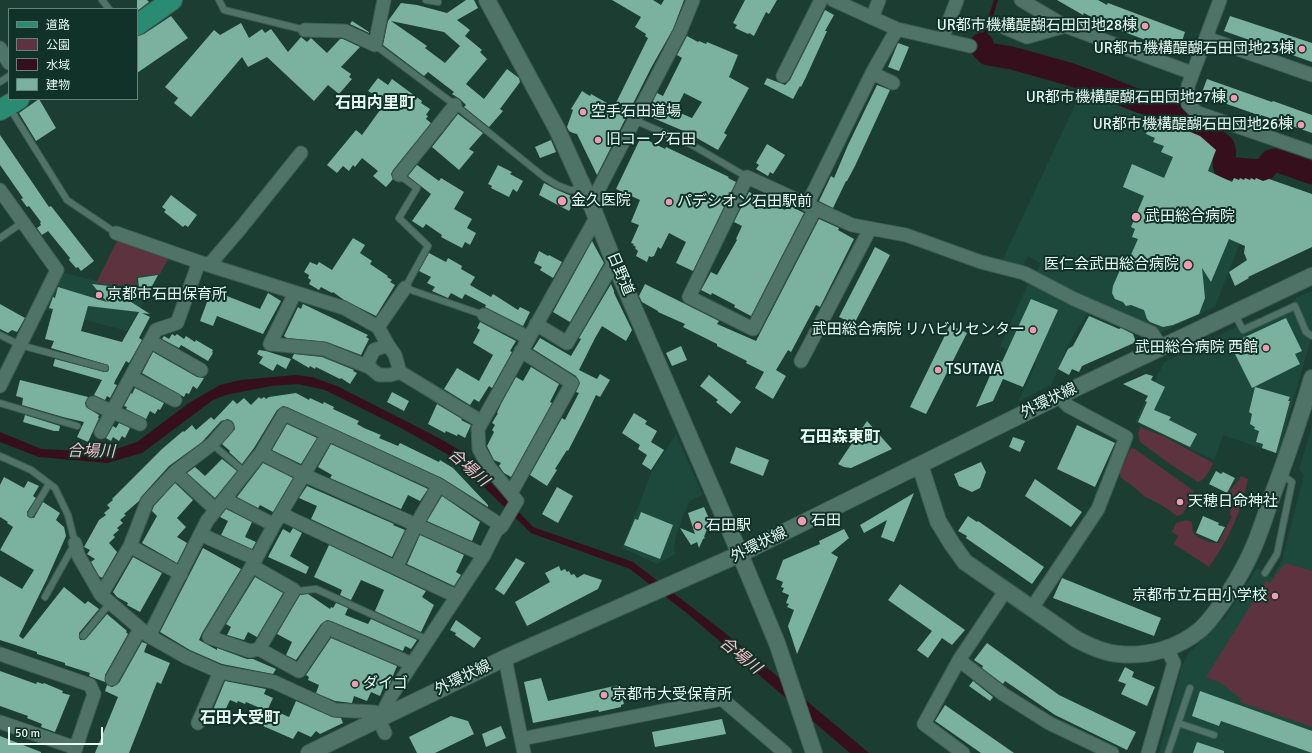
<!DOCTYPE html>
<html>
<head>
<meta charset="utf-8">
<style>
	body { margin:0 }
	#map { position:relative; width:1312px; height:753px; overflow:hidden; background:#1b3d32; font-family:Signika,"Noto Sans JP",sans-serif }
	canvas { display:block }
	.legend { position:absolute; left:8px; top:8px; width:130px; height:92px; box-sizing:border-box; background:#103228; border:1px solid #668279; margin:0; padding:5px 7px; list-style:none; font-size:12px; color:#e6f9f2 }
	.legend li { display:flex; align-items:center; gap:8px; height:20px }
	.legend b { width:20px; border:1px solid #668279 }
	.scale { position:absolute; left:8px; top:727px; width:95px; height:18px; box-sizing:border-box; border:2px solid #e6f9f2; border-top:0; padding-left:5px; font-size:12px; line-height:14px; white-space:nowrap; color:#e6f9f2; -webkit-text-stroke:3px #103228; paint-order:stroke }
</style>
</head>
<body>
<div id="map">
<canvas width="1312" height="753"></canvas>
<ul class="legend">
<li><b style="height:5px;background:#2a8b73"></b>道路</li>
<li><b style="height:11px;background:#5d333f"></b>公園</li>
<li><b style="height:11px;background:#360f1c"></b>水域</li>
<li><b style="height:11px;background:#7bb29f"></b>建物</li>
</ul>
<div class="scale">50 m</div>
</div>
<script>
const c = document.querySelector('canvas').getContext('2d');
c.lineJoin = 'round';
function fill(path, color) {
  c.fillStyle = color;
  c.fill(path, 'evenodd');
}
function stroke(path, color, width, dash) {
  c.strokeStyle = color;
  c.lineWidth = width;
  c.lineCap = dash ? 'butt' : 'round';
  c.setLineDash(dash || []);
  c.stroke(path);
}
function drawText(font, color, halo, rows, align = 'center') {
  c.font = font + ' Signika,"Noto Sans JP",sans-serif';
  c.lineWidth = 4;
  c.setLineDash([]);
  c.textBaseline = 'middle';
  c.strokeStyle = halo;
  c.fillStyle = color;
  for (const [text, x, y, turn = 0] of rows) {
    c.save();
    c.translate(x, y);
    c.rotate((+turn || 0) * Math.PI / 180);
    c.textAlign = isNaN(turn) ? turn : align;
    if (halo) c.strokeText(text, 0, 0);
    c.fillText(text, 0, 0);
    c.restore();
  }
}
fill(new Path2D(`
	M1084,86L1120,102L1149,112L1174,125L1176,120L1190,125L1220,151L1217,173L1230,177L1266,176L1215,307L1160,333L1097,307L1047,277L1036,274L1040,263L1028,256L1022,268L1001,263Z
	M118,239L168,259L127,331L44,309L63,273L97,281Z
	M1032,283L1087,314L1081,324L1067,347L1052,384L1018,402L1036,363L1000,346L1028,284Z
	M1312,291V335L1278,454L1223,435L1214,460L1135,422L1164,362L1251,320L1265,316L1291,303L1298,297Z
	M1312,426V753H1159L1182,665L1189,653L1227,615L1257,568L1272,577L1282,561L1304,475L1299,469Z
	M676,434L703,495L689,501L676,535L674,550L676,554L657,564L622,548L652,471Z`), '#1d493c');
fill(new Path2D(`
	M118,239L168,259L160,274L136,277L137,287L96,283Z
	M1140,427L1163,436L1213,463C1209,471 1206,479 1198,482L1170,464L1140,442L1138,434Z
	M1131,448L1135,449L1194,491L1193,496L1189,501L1183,514L1177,516L1163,506L1144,496L1130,484L1121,478L1119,473Z
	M1241,476L1248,479C1242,510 1228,541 1209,567L1174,544L1178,536L1172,532L1176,523L1186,520L1191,521C1193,526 1192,527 1193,531C1194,538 1213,544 1219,543C1222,533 1228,526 1232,516L1230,515C1230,507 1236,498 1229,492C1233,486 1238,482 1241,476Z
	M1285,563L1312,571V727L1240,702L1241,699L1221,683L1206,677L1266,581L1270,583Z`), '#5d333f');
fill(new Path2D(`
	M295,375L312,377L337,386L439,438L461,451L533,527L633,562L724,632L869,753H850L688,614L630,569L531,533L454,458L401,428L325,390L298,384L271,386L226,395L213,400L142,453L107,463L39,457L0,442V432L41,449L107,452L137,442L189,403L220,385L241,380Z`), '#360f1c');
stroke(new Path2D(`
	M982,44L996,0`), '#360f1c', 4);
stroke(new Path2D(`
	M982,44L983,49L988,54L1012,58L1069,74L1091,82L1141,102L1185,115L1223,146C1227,153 1222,161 1225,168L1260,171L1264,170L1271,161L1275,160L1312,173`), '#360f1c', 23);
fill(new Path2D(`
	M137,0H147L149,2L137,11Z
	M466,0H474L478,8L457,20L470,30L465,36L482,50L480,52L487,59L466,84L484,99L507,69L519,78L520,82L500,109L503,111L489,127L464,107L466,105L460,99L452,94L454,92L428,72L424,76L383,45L388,21L401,3L417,5L447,13ZM391,21L444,32L460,46L445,63L425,48L427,46Z
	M612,0H653L661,5L664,0H684L673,29L651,68L597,175L577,134L573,133L569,131L567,127L573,110L571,109L582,91L590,96L591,94L614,107L648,38L645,36L646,34L635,27L641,17Z
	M745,0H777L769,14L766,12L754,36L749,33L748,34L735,28L737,25L733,23Z
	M1057,0H1098L1107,5L1108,3L1185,32L1180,48L1171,45L1170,49L1108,26L1084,13L1083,15Z
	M825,10L834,15L825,31H827L806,77L801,87L800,86L793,99L764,84L767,78L785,85L790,80Z
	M171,16L188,38L137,73V36L144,34Z
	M1230,16L1312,43V62L1224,31Z
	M352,21L369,32V33L350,24Z
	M241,23L249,38L262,29L265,33L271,29L288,52L301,37L307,42L311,38L327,53L340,39H343L360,47L341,67L351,74L349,77L352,79L339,94L328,85L314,101L267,57L248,67L242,57L191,117L174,103L178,98L165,87L214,30L220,35Z
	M687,36L698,42L699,41L706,44L707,42L738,55L729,77L749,88L724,133L727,135L718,150L686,132L646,115L657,93L663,96L682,58L677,55ZM684,93L702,102L692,118L675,111Z
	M898,43L909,47L899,71L888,67Z
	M378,78L388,85L392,79L422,101L421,103L430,109L426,115L428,116L426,119L431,123L393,170L391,174L393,179L386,187L373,176L378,171L362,158L355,167L353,165L349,171L343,166L337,173L327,165L356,130L362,135L383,106L371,97L373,94L368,91Z
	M1207,79L1272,102L1273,101L1312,115V133L1261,115V116L1201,95Z
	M877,85L890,90L855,166L847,181H846L833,208L819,201L831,176L834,178L848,145Z
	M39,99L56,128L36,141L19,113Z
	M458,114L483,133L469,149L474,152L459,170L432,147Z
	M1152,121L1161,125L1162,122L1187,132L1188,131L1200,136L1216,150L1208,171L1232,182L1234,178L1239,180L1240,178L1244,180L1245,178L1250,180L1251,178L1255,180L1256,178L1263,181L1269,179L1312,194V247L1248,277L1249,278L1235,286L1229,272L1247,260L1244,253L1245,246L1229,239L1211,282L1202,268L1205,298L1199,314L1173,325L1163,327L1150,322L1147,319L1144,310L1131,305L1126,306L1123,302L1115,299L1112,293L1113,286L1126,256L1130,257L1138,239L1132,237L1135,229L1131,227L1144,196L1123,187L1132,164L1164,178L1173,157L1161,152L1164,146L1153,142L1155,138L1146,134Z
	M0,135L49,207L51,206L94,261L81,271L78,267L76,268L69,260L70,258L48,231L42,235L37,228L41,225L40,223L41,222L29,206L27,207L21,199L23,198L0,165Z
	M641,137L665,149L666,147L729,177L728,178L736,182L693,271L676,263L686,242L669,233L661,249L658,247L654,256L651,257L649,256L647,262L636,256L638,251L635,248L636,247L633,245L634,244L631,243L639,225L631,222L640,200L616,189Z
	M551,140L556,152L540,158L535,147Z
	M767,144L785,155L773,174L770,172L768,176L756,169L759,165L756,163Z
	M417,165L439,181L441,178L464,192L454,209L472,219L467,228L476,233L470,245L465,242L462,248L441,237L442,235L426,224L423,228L412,221L431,194L408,176Z
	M498,165L512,172L510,174L523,181L517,192L513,189L509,197L491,188L492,186L488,184Z
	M544,183L555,189L576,198L569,211L539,195Z
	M749,192L785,210L788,205L804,213L751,316L734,307L735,305L712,293L711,295L701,290L711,272L717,275L737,240L736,239L742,226L734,222Z
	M171,195L197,215L188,227L185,225L183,227L164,212L166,210L162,207Z
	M819,219L839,228L838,230L854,239L820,307L816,305L791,352L788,350L776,370L786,376L773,399L755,388L764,372L746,363L747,361L717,346V344L683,327L685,324L658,312V311L642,302L639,296L645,284L719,321L717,324L756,341Z
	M353,238L365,245L360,253L372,261L370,264L388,276L387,277L392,280L390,282L395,285L376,316L344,300L333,292L332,293L321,287L319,290L309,284L311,280L308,278L309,275L304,272L310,262L317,265L319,262L332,270Z
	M592,241L604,263L570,322L553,312Z
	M875,247L890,255L854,324L839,317Z
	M539,251L548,256L549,255L562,262L553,278L540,270L542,267L534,263Z
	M429,253L446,262L448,258L462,266L461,269L475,277L470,285L491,297L493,294L518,310L520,307L530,312L523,326L485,307L486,305L465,294L462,299L451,293L448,298L432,291L435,287L427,283L431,277L419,271Z
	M158,275L152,286L139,288L138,278Z
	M92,284L134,289L128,300L150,314L142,313L150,317L139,338L142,340L129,363L126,361L115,381L114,384L117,385L110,398L107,396L105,400L94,395L102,380L53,366L55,359L104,372H107L109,370L108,365L51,348L54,341L45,339L53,309L49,308L53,297L55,298L58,287L107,302ZM88,306L113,309L139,312L122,342L81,331Z
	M611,284L614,291V293L632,330L626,341L602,326L595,338L579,370L597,379L600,374L610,380L600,397L596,395L584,420L568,451L567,450L555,469L557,470L547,486L530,475L562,418L565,420L569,412L579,393L576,392L580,383L576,376L533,349L540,338L571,356L581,339L579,338Z
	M209,289L260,309L268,293L281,301L263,334L217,316L213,326L200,321L207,302L204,301Z
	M1031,299L1058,310L1023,387L1003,379L993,401L976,407L997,360L1002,362Z
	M0,304L25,318L17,332L12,330L8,333L0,329Z
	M303,304L368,335L366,337L369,339L361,355L327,342L287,338L284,336L298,307L301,309Z
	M1089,316L1119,329L1121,328L1133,334L1136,342L1082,366L1079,372L1072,369L1069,375L1058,369L1068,349L1073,346Z
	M1286,318L1302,351L1295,354L1300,364L1252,388L1230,344Z
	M480,322L516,341L510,351L512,352L492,388L489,386L479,402L474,399L470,405L444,389L457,368L479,381L493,355L473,343L480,330L477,328Z
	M950,325L967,333L926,414L910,407Z
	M172,334L175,336L177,334L184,339L186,336L195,342L196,340L213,350L212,352L213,353L208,361L181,345L179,348L162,339L164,336L169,339Z
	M681,346L687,360L672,366L666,353Z
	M259,350L266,351L291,359L286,369L277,364L273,371L259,363L263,357L257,354Z
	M153,352L197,377L204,378L197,389L193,386L189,394L186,393L184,397L142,373Z
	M294,354L322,357L354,370L353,371L357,373L350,384L341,378L340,379L316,367L315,369L310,366L309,368L292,358Z
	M531,367L559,384L550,402L552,403L511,477L504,473L499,466L501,463L494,460L487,446L494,432L492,430L495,425L492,423L498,413H497L501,404L516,377L523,381Z
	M1146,374L1153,376L1151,380L1165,387L1154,410L1171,417L1169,420L1197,434L1190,447L1138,422L1147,402L1145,401L1148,396L1123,384Z
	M709,375L741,402L731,414L716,402L718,400L700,386Z
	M20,380L88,397L85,403L86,407L99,415L98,418H99L88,442L77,437L84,422L63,417L22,405L23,398L16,396Z
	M1255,387L1290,397L1288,401H1290L1276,453L1262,448L1263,444L1256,442L1259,431L1254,429L1255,427L1250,424L1252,414L1249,412Z
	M135,388L164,403L160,410L158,409L155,414L150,411L146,419L126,409L127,407L124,406L131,393L132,394Z
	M392,392L409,401L404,411L387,402Z
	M296,393L309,400L310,398L323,404L324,402L334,407L333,409L359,421L357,424L364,428L381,435L379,438L398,446L400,443L439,462L440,460L453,468L488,505V507L442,478L287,407L283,406L277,410L254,448L242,464L229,452L230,451L222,444L235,429L234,424L232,421L228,419L221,421L202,442L169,466L141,497L139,501L124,514L126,515L120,520L123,523L117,528L119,530L113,535L115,537L109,543L117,552L102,578L99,576L91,562L95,559L87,554L90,550L84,547L99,520L106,515L104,513L110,508L107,505L113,500L112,499L162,449L183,431L184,432L192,425L196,430L211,417L214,420L233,400L237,404L244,398L251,405L259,397L261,399L264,397L266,399L269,397Z
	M437,404L462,419L461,420L471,425L465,438L458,434L457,436L446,431L445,433L428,424Z
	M634,413L647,421L645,424L657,431L651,442L664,450L651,470L642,464L647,455L638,449L640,445L622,433Z
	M25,415L60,426L59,431H54L23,422Z
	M867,421L892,449L851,468L844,467L838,464Z
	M119,423L130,428L125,438L122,436L119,441L113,437L111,441L106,438L113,426L116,428Z
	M287,424L317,438L301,464L272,450Z
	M1077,425L1115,443L1095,487L1057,469Z
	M1013,437L1025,441L1020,452L1009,447Z
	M331,444L428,489L420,501L408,495L401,509L330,478L332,475L318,467Z
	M736,447L769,460L763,476L730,463Z
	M222,459L237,471L215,498L187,473L195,467L205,476Z
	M981,462L986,472L980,488L972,492L959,486L954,474Z
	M263,463L293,478L273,512L260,505L258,508L237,497Z
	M1216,471L1221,474L1223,472L1235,478L1227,493L1209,484Z
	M4,477L24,488L28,481L39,486L33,496L36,498L27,512V516L31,518H34L43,502L60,513L56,520L64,527L66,536L47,579L19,636L23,639L64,587L85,604L88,601L99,609L79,633V637L80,640H84L86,639L107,614L127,631L126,632L128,634L105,675V682L89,676L90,673L65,665V663L37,654V652L0,640V576L22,589L34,570L0,550L13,527L7,523L8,522L0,517V485Z
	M1035,479L1082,512L1071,527L1025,496Z
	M175,483L193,500L177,518L186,527L177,537L187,543L177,563L142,543L157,516L152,511L154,506Z
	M307,486L394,524L393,525L405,530L392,557L311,519L317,506L299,498Z
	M557,487L573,496L558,523L542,514Z
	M914,493L894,542L881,537L887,520L864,533L860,525Z
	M442,496L480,522L472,541L427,521Z
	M704,507L710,521L704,537L705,538L703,539L699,548L697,542L691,545L680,528L695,534L688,513Z
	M226,509L252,522L245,537L256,542L252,549L221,535L228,521L220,517Z
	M641,512L673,525L660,559L624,545L635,519L638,520Z
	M968,516L977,522L978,521L1044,567L1032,584L966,538L967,536L958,531Z
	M1203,516L1219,523L1218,525L1225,527L1217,542L1196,533Z
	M293,528L302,533L290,556L309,567L306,574L268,557L283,529L290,533Z
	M844,529L849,538L831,553L838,557L797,654L788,626L794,610L787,607L789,604L786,603L789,595L782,592L784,588L781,587L783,582L776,579L783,560L820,544L819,541Z
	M420,535L464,555L456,572L461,575L454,586L407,564Z
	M329,545L426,591L422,597L434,605L421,632L375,611L384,590L382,589L361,580L351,600L340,595L342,590L314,577Z
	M203,548L241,569L202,633L199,640L217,650V648L247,659H253L276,669L273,674L222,664L190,650L160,632Z
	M133,557L162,573L140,612L127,605L128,603L117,597L113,592Z
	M516,558L525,563L504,595L495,589Z
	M559,566L561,571L565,569L567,572L569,571L571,575L574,574L577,578L584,574L602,580L598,589L527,626L515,602L550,582L545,573Z
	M255,577L283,593L257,637L248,632L244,640L227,635L231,627L226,624Z
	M1062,578L1161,618L1154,636L1053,598Z
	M900,584L965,630L952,645L942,638L928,658L917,650L932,631L888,600Z
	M308,594L330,609L331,607L333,608L336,603L348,608L345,615L368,624L371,619L417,640L411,649L405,646L403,651L331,621L327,620L321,624L296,660L286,655L292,642L277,634L300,595Z
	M456,620L481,638L474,648L455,635L456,633L450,630Z
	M331,638L397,666L390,683L388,687L384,686L380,696L371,692L367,701L354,696L352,703L335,701L316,693L319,685L308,680L309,677L306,675Z
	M142,642L147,644L144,652L170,663L161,684L157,682L129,753H95L118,697L105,691L107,685L112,687L119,683Z
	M987,643L1059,695L1136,732L1127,750L1055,715L1005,681L1003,684L982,668L983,666L974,660Z
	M1125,667L1134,672L1132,677L1155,687L1147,706L1121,694L1126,684L1118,681Z
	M0,671L36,684L37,682L43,684L44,683L63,691L62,693L70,695L55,732L41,727L42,724L27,718L28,716L0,706Z
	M541,678L548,701L619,685L624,704L621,705V707L599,712L598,710L533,723L524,682Z
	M225,681L266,689L264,694L273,698L267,711L246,702L245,704L238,701L237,703L230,700L221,719L219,713L213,710Z
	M973,681L993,697L990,701L969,686Z
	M1200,691L1312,731V753L1221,721L1219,726L1192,716Z
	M296,701L332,717L341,718L343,723L320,734L316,731L311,737L298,731L293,739L263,726L271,709L289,717Z
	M945,705L1014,753H981L935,721Z
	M451,716L468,721L474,734L435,753H417L409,737Z
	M722,719L726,734L655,747L652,732Z
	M501,726L506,738L486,747L482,734Z
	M0,736L41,752V753H0Z
	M1197,742L1224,751V753H1193Z`), '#7bb29f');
const service = new Path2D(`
	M102,0L109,9
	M219,0L224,10L305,30
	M426,0L438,2
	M375,45L455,105L544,177L557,185L570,190H583
	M0,82L9,76
	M9,107L67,200L116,233
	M634,120L692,145L747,177
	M399,175L417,188L399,218L428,246L405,288L484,315
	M0,238L23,222
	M1234,313L1243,330L1295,306L1306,332L1312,336
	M0,335L20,345L105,368
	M0,403L77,426
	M212,444L246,473
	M0,456L31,470L55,488L68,515L75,543L45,597
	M31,514L49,484
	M1265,573L1277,554L1292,482L1281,474
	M294,590L297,591L316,589L428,640
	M83,636L110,603
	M1178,723L1214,735
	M1168,753L1190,688`);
const minor = new Path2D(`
	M833,0L897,29L970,46
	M1021,0L1065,26
	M1220,0L1188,86V104L1193,109L1198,113L1312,152
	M872,18L879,0
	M1001,26L1027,37L1065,26L1192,73
	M305,30L345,31L375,45L384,0
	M1206,38L1312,75
	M942,39L957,0
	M0,48L9,63
	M872,73L893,83
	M783,76L821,0
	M399,175L455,105
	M0,190L57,270L0,386
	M591,204L680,32L693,0
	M807,205L872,73L897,29
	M815,209L753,329L689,297L747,177L852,225L906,235L981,262L1024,273L1074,299L1152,333L1161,347
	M116,233L199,262L344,308L378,327L388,345L395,355L400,372
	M209,265L240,229L301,153
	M295,293L270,344L324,349L369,367L379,375H390L400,372L482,422
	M484,315L529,338
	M536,324L567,343L614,262
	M378,327L405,288
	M150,341L201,370
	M801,361L870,229
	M369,367V360L374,350L388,345
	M131,377L175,400
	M93,403L140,424
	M101,432L156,330L177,323L199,262
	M261,453L304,475L484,555
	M175,472L216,510
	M511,493L572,383L521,351
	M224,499L274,525
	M281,514L456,596
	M202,535L256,559
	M75,543L78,555L101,595L149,636L186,657L220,672L274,682L335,710L374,712L379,720L385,733
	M130,546L181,574
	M252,566L209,637L250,651L259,649L294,590L252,566L274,525L328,434L439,485L502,526
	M396,568L416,525L439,485
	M101,595L130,546L147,502L175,472L212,444L227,427
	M1032,608L1098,509L1126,437L1068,406L1059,396
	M149,636L207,521L261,453L284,414L328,434
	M259,649L299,671L328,628L412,664
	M0,654L90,685L94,694L74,753
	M505,658L524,753
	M959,660L1003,694L1049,723L1112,753
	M112,679L140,629
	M379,720L391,696L484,555L496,531L502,526L517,501L489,467L479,449L478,429L596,218
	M0,722L76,748
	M198,723L220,672
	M521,739L722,699L785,753
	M963,753L924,724L959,660L1006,590
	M1148,753L1174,663L1167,649`);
const tertiary = new Path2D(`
	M487,0L557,129L591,204L614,262L740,554L777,643L814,753
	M920,465L938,521L952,544L965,562L1076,639C1089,646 1104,653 1119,654C1148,657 1179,648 1201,629C1218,613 1241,575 1251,553C1259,536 1265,517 1271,499C1286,459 1300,419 1312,378
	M309,753L505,658L740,554L1059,396L1312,276`);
const primary = new Path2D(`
	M137,25L172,0
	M0,110L19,99`);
stroke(service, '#3d5b52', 8);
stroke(minor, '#3d5b52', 15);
stroke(tertiary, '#3d5b52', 18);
stroke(primary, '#3d5b52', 22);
stroke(service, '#507367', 6);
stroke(minor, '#507367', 13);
stroke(tertiary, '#507367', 16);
stroke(primary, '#2a8b73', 20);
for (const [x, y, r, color] of [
	[1145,26,4,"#f19ab1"],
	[1302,49,4,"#f19ab1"],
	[1234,98,4,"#f19ab1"],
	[583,112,4,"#f19ab1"],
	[1301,125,4,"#f19ab1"],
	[598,140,4,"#f19ab1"],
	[562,201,5,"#f19ab1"],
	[669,202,4,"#f19ab1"],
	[1136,217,5,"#f19ab1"],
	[1188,265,5,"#f19ab1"],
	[99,295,4,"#f19ab1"],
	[1033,330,4,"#f19ab1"],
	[1266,348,4,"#f19ab1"],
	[938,370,4,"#f19ab1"],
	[1180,502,4,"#f19ab1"],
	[802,521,5,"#f19ab1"],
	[698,526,4,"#f19ab1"],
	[1275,596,4,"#f19ab1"],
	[355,684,4,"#f19ab1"],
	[604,695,4,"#f19ab1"]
]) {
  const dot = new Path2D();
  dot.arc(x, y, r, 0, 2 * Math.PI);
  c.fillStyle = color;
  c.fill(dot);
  stroke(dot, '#103228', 1.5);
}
drawText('15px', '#e6f9f2', '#103228', [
	["UR都市機構醍醐石田団地28棟",1137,26,"right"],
	["UR都市機構醍醐石田団地23棟",1294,49,"right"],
	["UR都市機構醍醐石田団地27棟",1226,98,"right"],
	["空手石田道場",591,112],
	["UR都市機構醍醐石田団地26棟",1293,125,"right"],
	["旧コープ石田",606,140],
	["金久医院",571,201],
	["パデシオン石田駅前",677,202],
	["武田総合病院",1145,217],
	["医仁会武田総合病院",1179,265,"right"],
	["京都市石田保育所",107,295],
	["武田総合病院 リハビリセンター",1025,330,"right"],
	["武田総合病院 西館",1258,348,"right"],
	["TSUTAYA",946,370],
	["天穂日命神社",1188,502],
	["石田",811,521],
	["石田駅",706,526],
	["京都市立石田小学校",1267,596,"right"],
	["ダイゴ",363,684],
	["京都市大受保育所",612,695]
], 'left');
drawText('15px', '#e6f9f2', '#103228', [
	["日野道",620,274,67],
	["外環状線",1049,401,-26],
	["外環状線",759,545,-26],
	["外環状線",463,678,-26]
]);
drawText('bold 16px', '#e6f9f2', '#103228', [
	["石田内里町",375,104],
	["石田森東町",840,438],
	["石田大受町",240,719]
]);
drawText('italic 16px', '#febfcf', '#103228', [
	["合場川",91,452,1],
	["合場川",468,468,41],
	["合場川",740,656,39]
]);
</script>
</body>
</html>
